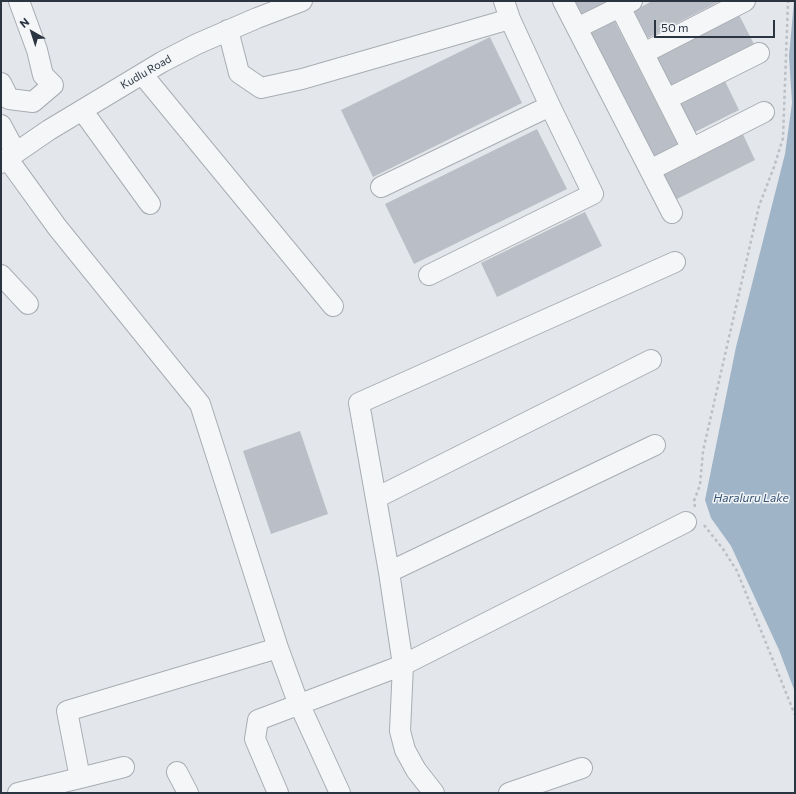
<!DOCTYPE html>
<html>
<head>
<meta charset="utf-8">
<style>
	body { margin:0 }
	#map { position:relative; width:796px; height:794px; overflow:hidden; background:#e3e6ea; font-family:Commissioner,sans-serif }
	canvas { display:block }
	.frame { position:absolute; inset:0; border:2px solid #2b3441; pointer-events:none }
	.north { position:absolute; left:12px; top:12px; width:40px; height:40px; -webkit-text-stroke:3px #f2f5f7; paint-order:stroke; rotate:321deg; font-size:11px; font-weight:700; line-height:16px; text-align:center; color:#2b3441 }
	.north::after { content:''; display:block; margin:auto; width:14px; height:18px; background:#2b3441; clip-path:polygon(50% 0,100% 100%,50% 72%,0 100%) }
	.scale { position:absolute; left:654px; top:20px; width:121px; height:18px; box-sizing:border-box; border:2px solid #2b3441; border-top:0; padding-left:5px; font-size:12px; line-height:14px; white-space:nowrap; color:#2b3441; -webkit-text-stroke:3px #f2f5f7; paint-order:stroke }
</style>
</head>
<body>
<div id="map">
<canvas width="796" height="794"></canvas>
<div class="frame"></div>
<div class="north">N</div>
<div class="scale">50 m</div>
</div>
<script>
const c = document.querySelector('canvas').getContext('2d');
c.lineJoin = 'round';
function fill(path, color) {
  c.fillStyle = color;
  c.fill(path, 'evenodd');
}
function stroke(path, color, width, dash) {
  c.strokeStyle = color;
  c.lineWidth = width;
  c.lineCap = dash ? 'butt' : 'round';
  c.setLineDash(dash || []);
  c.stroke(path);
}
function drawText(font, color, halo, rows, align = 'center') {
  c.font = font + ' Commissioner,sans-serif';
  c.lineWidth = 3;
  c.setLineDash([]);
  c.textBaseline = 'middle';
  c.strokeStyle = halo;
  c.fillStyle = color;
  for (const [text, x, y, turn = 0] of rows) {
    c.save();
    c.translate(x, y);
    c.rotate((+turn || 0) * Math.PI / 180);
    c.textAlign = isNaN(turn) ? turn : align;
    if (halo) c.strokeText(text, 0, 0);
    c.fillText(text, 0, 0);
    c.restore();
  }
}
fill(new Path2D(`
	M794,1H795V692L779,650L731,546L711,518L705,500L736,347L785,154L792,103L789,56Z`), '#a0b4c8');
fill(new Path2D(`
	M572,1H612L580,17Z
	M652,1H720L648,38L634,11Z
	M738,13L754,44L672,86L656,55Z
	M612,16L679,147L650,163L582,31Z
	M490,37L522,103L373,177L341,110Z
	M723,77L739,110L695,132L679,100Z
	M740,128L755,160L673,201L657,169Z
	M537,129L567,189L414,264L385,204Z
	M585,212L602,246L497,297L481,263Z
	M300,431L328,514L271,534L243,451Z`), '#babfc7');
const minor = new Path2D(`
	M563,1L672,213
	M620,7L692,149
	M577,28L632,1
	M228,30L239,73L261,88L302,79L510,19
	M644,53L745,1
	M142,74L333,306
	M1,83L9,99L33,102L53,85L43,75L37,50L19,1
	M667,99L759,53
	M82,110L150,204
	M1,125L16,153
	M7,158L57,227L200,404L278,648L296,697L340,793
	M1,163L49,130L162,62L197,44L257,18L302,1
	M650,170L764,112
	M381,187L550,106
	M1,275L28,304
	M429,275L593,194L550,106L510,19L504,1
	M376,498L651,360
	M389,572L655,445
	M177,772L188,793
	M80,778L124,767
	M18,793L80,778L67,711L278,648
	M278,793L255,739L258,720L403,665L686,522
	M434,793L416,770L405,750L400,731L403,665L389,572L359,403L675,262
	M509,793L582,768`);
stroke(minor, '#a8adb4', 22);
stroke(new Path2D(`
	M695,507L694,501L700,485L703,451L759,206L774,167L783,138L788,1
	M704,525L723,549L737,571L795,715`), '#bcc0c5', 2.5, [3, 3]);
stroke(minor, '#f5f6f8', 20);
drawText('11px', '#2b3441', '#f2f5f7', [
	["Kudlu Road",146,72,-30]
]);
drawText('italic 12px', '#375474', '#f2f5f7', [
	["Haraluru Lake",751,498]
]);
</script>
</body>
</html>
